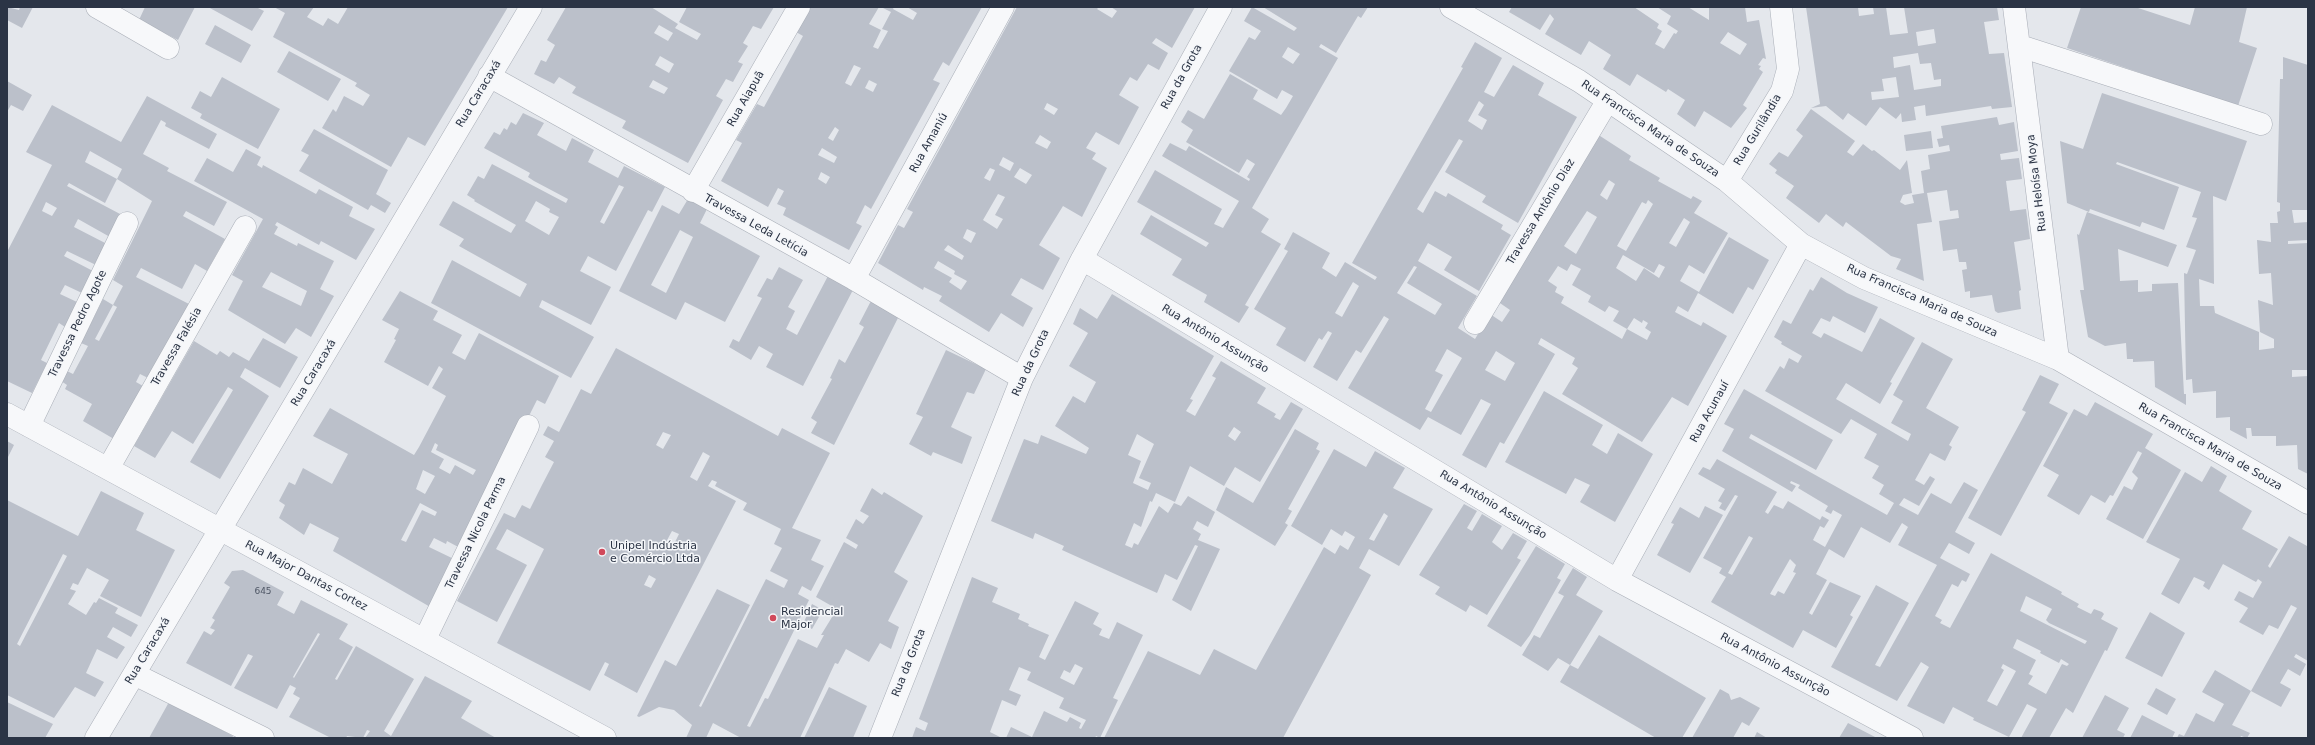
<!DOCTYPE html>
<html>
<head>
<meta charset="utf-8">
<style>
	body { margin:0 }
	#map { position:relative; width:2315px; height:745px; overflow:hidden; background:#e4e7ec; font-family:"DejaVu Sans",sans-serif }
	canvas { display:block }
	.frame { position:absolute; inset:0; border:8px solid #2b3445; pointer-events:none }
</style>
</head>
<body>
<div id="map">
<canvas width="2315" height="745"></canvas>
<div class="frame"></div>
</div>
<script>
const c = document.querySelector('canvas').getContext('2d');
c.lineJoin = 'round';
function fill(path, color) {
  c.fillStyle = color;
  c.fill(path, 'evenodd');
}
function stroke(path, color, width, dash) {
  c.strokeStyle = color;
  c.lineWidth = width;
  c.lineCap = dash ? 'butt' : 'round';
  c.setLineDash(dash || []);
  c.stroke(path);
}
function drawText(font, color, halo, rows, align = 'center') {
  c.font = font + ' "DejaVu Sans",sans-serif';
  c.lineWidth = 3;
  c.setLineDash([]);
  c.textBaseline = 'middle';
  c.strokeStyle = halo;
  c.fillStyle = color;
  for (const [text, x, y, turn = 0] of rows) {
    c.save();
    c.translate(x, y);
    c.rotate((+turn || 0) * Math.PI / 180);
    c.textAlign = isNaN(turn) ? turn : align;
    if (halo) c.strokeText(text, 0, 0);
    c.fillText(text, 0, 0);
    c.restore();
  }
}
fill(new Path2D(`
	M7,7L19,10L20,7H33L22,28L7,20Z
	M145,7H195L178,40L139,20Z
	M208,7H256L264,11L252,31Z
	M274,7H314L307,17L323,26L328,18L338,24L348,7H508L425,146L408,137L391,167L322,128L333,109L336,112L344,96L363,106L370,95L355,86L357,83L273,37L285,13Z
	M566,7H651L678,24L675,28L697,40L701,34L679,22L687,7H774L761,29L753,26L743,43L748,46L738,62L743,64L733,82L726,79L716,96L723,100L688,163L622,128L626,121L572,93L576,87L559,77L554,84L534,74L541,60L546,62L555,45L547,40ZM659,25L673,33L668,41L654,33ZM660,56L674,64L669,73L655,65ZM653,80L668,88L664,94L649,87Z
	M809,7H879L869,24L881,30L873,47L878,49L888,31L882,29L891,12L881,7H894L893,9L913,20L917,13L907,7H982L949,66L943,62L933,80L940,83L871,209L865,205L856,223L862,226L849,250L783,215L786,208L777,204L784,191L778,188L768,207L721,181L742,143L736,140L757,104L764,107L803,36L796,32ZM854,65L861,68L851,86L845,83ZM869,80L877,84L873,92L865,88ZM835,127L839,130L833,141L828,138ZM822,148L837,157L834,163L818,155ZM821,172L830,177L826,184L818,179Z
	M1017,7H1099L1097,9L1112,18L1117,11L1111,7H1195L1172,48L1156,38L1152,43L1168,53L1159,70L1148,64L1137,81L1130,77L1119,95L1139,107L1119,145L1096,132L1086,148L1096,153L1092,159L1107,168L1082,217L1063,206L1039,245L1060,258L1043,290L1021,278L1011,295L1033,308L1023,327L1001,313L989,332L939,301L942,296L924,287L923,290L878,263L898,225L904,228L913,212L907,209ZM1047,103L1058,109L1054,115L1044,109ZM1040,135L1051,142L1047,149L1035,143ZM1003,157L1014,163L1010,171L999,165ZM990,168L995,170L990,181L984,178ZM1020,168L1032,175L1026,184L1014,177ZM998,194L1005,197L995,215L1003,219L997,229L983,220ZM967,229L976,233L971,243L963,238ZM948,245L964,256L962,260L944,250ZM938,261L955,271L954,274L967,281L961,290L949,282L952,278L934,268Z
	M1252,7L1294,31L1297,28L1263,7H1368L1361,18L1358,16L1336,53L1321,44L1319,47L1338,58L1252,208L1269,219L1261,232L1281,244L1245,305L1249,307L1239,323L1204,302L1207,295L1172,275L1182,259L1140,234L1151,215L1206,247L1209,243L1137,202L1155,170L1222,209L1214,224L1223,228L1239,201L1162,156L1170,143L1186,151L1189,146L1249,181L1250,179L1247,177L1255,164L1247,159L1239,173L1186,142L1193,130L1181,122L1188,110L1204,119L1230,74L1258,90L1253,99L1281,115L1286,108L1293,96L1282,90L1277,99L1229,71L1249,37L1255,40L1261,31L1244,21ZM1288,47L1300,54L1293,64L1282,57Z
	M1512,7H1634L1659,24L1657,28L1662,31L1655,44L1664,49L1674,33L1676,34L1678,31L1667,24L1671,16L1657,7H1688L1709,20V7H1745L1747,22L1759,20L1766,59L1763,58L1758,65L1761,66L1759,69L1763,72L1743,105L1747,108L1731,128L1704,111L1695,127L1677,114L1685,100L1668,89L1666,92L1637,74L1630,86L1603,69L1611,55L1589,41L1581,55L1545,34L1554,19L1550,14L1540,30L1509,12ZM1728,32L1747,44L1740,55L1720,43Z
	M1806,7H1858L1859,16L1874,14L1873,7H1886L1890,35L1908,33L1904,7H1997L1999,20L1984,22L1989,54L2004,53L2012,107L1992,109L1991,106L1926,116L1925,105L1914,107L1916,120L1902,122L1901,113L1896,119L1880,107L1866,126L1848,113L1843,120L1826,106L1811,108L1820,104ZM1934,29L1936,43L1918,46L1916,32ZM1918,53L1920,64L1931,63L1934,80L1941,79V86L1914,90L1910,65L1894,68L1893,57ZM1896,77L1899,97L1872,100L1871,92L1884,91L1882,79Z
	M2081,7H2135L2190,25L2195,7H2247L2239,42L2257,48L2238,106L2067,48Z
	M215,25L251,45L241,63L205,44Z
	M1475,42L1502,58L1484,92L1494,97L1513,65L1544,83L1538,95L1577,117L1518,223L1482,202L1486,196L1445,172L1463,141L1459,139L1417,209L1423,213L1435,191L1446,197L1448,193L1503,225L1501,229L1511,235L1479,291L1444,270L1452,257L1428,243L1418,261L1477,296L1458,328L1475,339L1490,314L1502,322L1510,310L1497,301L1597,134L1631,156L1629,160L1660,178L1658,181L1691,199L1693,196L1702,201L1694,213L1728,233L1704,274L1689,265L1680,281L1699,292L1729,237L1769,260L1753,290L1748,287L1733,314L1698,293L1688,312L1678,306L1675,312L1701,326L1703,322L1727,336L1688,406L1672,397L1642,442L1562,394L1578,368L1572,364L1575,358L1541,338L1538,344L1555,354L1504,444L1500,442L1486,468L1462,455L1491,404L1481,399L1461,435L1428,417L1420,430L1348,388L1389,319L1384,316L1361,353L1356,350L1337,381L1313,367L1332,333L1328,331L1322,340L1319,338L1305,362L1276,345L1286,328L1254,309L1288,251L1284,249L1293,232L1330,253L1322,268L1336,277L1345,262L1375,280L1377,277L1352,263L1463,68L1461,67ZM1479,101L1484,105L1478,115L1487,120L1482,130L1468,121ZM1609,180L1615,184L1607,200L1600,195ZM1648,200L1653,204L1626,251L1617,246L1642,202L1646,204ZM1587,211L1597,217L1576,254L1564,246ZM1684,218L1690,222L1676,247L1669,243ZM1623,255L1654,273L1659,264L1665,267L1659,278L1644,268L1636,281L1616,268ZM1571,264L1581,269L1572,285L1591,296L1588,302L1605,312L1609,306L1619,311L1613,321L1627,329L1634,318L1642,323L1643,320L1648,323L1645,328L1651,332L1647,340L1627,329L1622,339L1561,303L1564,297L1555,292L1557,287L1548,281L1558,266L1567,271ZM1414,266L1417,267L1407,283L1442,304L1435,315L1397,293ZM1353,282L1359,286L1342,317L1335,313ZM1447,349L1462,358L1431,412L1425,409L1443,375L1435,371ZM1496,351L1515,363L1505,381L1485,370Z
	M289,51L341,79L328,101L277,72Z
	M2283,57L2308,65V210H2292L2294,223L2308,222V240L2288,241V244L2308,243V370H2292V377L2308,376V474L2298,469L2297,445L2276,446V436H2252L2251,428H2246L2247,439L2230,430V417L2216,418V391L2193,393L2192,379L2186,380L2184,273L2187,274L2196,250L2186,247L2197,218L2192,217L2201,192L2117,162L2116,164L2179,187L2164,230L2142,222L2140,227L2090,209L2089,212L2067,203L2060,141L2083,149L2102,93L2247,141L2226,201L2213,196L2214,284L2199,279L2200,306H2214L2215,313L2259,332V350L2274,348V339L2260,332L2258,300L2273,305L2271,273L2259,274L2257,240L2271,242L2270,223H2278L2277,212L2280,211V203L2277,202L2280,79H2283Z
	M222,77L280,109L258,149L200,118L202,114L191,108L200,91L211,97Z
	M7,81L32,95L23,111L11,105L7,112Z
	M147,96L217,134L209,149L165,126L166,123L161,120L143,154L169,168L167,171L227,202L214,226L186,211L183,216L225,239L207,271L195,264L182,289L141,268L136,277L189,304L148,378L140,374L136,382L143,386L114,439L83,421L92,404L65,389L67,385L61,381L67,371L73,374L88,346L81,343L103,299L113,305L123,286L113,280L152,201L117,179L105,203L69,183L67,186L122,215L110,237L78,219L74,227L107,244L96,265L67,251L64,256L93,271L82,293L65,285L60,294L77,302L65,327L59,323L41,360L47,363L32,393L7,381V252L52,165L26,152L52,105L121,142ZM90,151L122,169L117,179L85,162ZM46,202L57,208L52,216L42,211ZM113,305L117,307L99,341L95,339Z
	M1811,109L1855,141L1847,152L1853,156L1863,144L1872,151L1874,150L1900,170L1907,160L1912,193L1903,195L1900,202L1905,205L1914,203L1912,195L1924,193L1921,171L1930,169L1928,155L1950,151L1949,145L1939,147L1937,139L1943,138L1941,126L1997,117L1999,125L2014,122L2018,151L2000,154L2001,160L2019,158L2022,179L2006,181L2010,211L2026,209L2030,239L2014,242L2021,290L2019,291L2021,309L1998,313L1995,311L1992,295L1970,298V291L1965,292L1962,270L1967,269L1966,262H1959L1957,249L1943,251L1939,221L1959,218L1958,210L1950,211L1947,190L1927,193L1932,222L1917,224L1924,281L1896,269L1901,259L1891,256L1846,222L1843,227L1826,214L1819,223L1786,198L1794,186L1775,173L1777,170L1769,164L1779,152L1788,157L1803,136L1796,130Z
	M523,113L544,123L537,135L566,151L572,138L594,150L588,162L618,178L624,166L665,187L652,212L648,210L616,271L588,256L580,271L611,287L591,325L542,300L539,307L594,337L571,378L431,303L452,260L520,297L527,284L459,246L464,239L439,225L453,201L511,233L516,225L474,201L475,200L467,195L478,176L484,179L492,164L566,203L568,199L534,181L528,177L530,173L484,148L494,132L500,135L504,128L507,130L511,122L516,125ZM619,185L624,187L604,224L600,222ZM536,201L550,209L549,212L559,217L549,235L525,221Z
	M314,129L388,170L376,194L391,203L385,213L371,205L368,210L299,171L309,155L301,151Z
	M1931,131L1933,148L1906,151L1904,135Z
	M246,149L261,157L257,165L262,168L263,165L316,194L319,189L353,207L349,216L375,229L356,260L321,241L319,245L277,222L275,225L278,227L274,234L297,246L298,243L334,261L320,289L334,296L311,337L296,328L285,344L228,310L243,281L232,275L263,219L194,181L207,158L233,172ZM271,272L307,291L301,306L262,287Z
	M688,199L707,209L700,223L760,256L725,322L685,302L676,320L619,291L662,205L679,214ZM680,230L693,237L666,293L651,285Z
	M2087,212L2177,245L2168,267L2118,249L2120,281L2138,280V292L2152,291V284L2178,283L2184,394H2186V405L2155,387L2154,361L2133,362V359H2127L2126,343L2105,346L2088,337L2080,290H2084L2077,234L2079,235Z
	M779,267L803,280L788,307L795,311L786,329L797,335L829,274L854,288L803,386L766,367L773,354L759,346L751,360L729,347L733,339L739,342L762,298L757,296L767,278L772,280Z
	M1821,277L1847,293L1878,307L1865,333L1833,316L1830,322L1821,318L1812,333L1821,338L1824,333L1862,352L1880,318L1915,338L1890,382L1892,383L1880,404L1846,383L1836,399L1908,441L1911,434L1891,423L1903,401L1893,395L1922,342L1953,359L1926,408L1959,427L1949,445L1952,447L1945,461L1930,453L1915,480L1924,485L1930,476L1935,479L1919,506L1904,498L1899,505L1918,515L1931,493L1951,504L1964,482L1978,490L1955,532L1975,543L1969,554L1949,543L1940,558L1970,574L1966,582L1962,580L1958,587L1952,584L1935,616L1942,620L1940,623L1950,628L1991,553L2062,592L2061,594L2079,604L2077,607L2091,614L2094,609L2102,612L2104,614L2101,619L2118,628L2107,651L2105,650L2073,713L2066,708L2049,738H2021L2037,709L2027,704L2009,737L1973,720L1974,718L1953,707L1944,724L1907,706L1929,667L1921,662L1897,701L1831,667L1876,585L1909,603L1875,665L1880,667L1937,565L1898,545L1908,527L1902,523L1890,543L1861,527L1844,558L1829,549L1816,574L1827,580L1809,613L1812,615L1830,582L1861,596L1850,615L1853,617L1836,648L1803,630L1793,648L1711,602L1726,577L1719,573L1722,568L1703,558L1738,496L1735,495L1725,511L1719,508L1722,503L1718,501L1725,489L1698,474L1703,467L1710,470L1717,459L1777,492L1765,512L1768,514L1774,505L1783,509L1788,501L1820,520L1822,516L1829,520L1824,528L1820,526L1813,540L1825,547L1842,515L1833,510L1831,514L1825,511L1828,506L1798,488L1800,485L1791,481L1790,483L1796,486L1792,492L1722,451L1734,429L1724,424L1744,389L1833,440L1816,470L1751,434L1749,438L1887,515L1894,503L1879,494L1884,485L1872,478L1879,466L1864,458L1877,434L1851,419L1841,434L1765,391L1780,366L1784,369L1789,358L1798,363L1802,356L1781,344L1782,342L1774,337L1783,320L1791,324L1810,289L1813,291ZM1749,536L1753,538L1732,575L1728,573ZM1790,559L1796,565L1793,572L1796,573L1784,594L1778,591L1775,596L1770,594ZM2026,596L2052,609L2046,620L2049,623L2087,641L2085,644L2020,611ZM2017,639L2041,651L2040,653L2059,663L2061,659L2069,664L2067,666L2062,664L2046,694L2028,684L2033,676L2029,674L2036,660L2013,648ZM2003,664L2016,671L1997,706L1987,701L2004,670L2001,668Z
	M400,291L438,311L433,320L462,335L452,353L465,360L479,333L559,376L545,404L537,400L462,549L447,541L446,544L434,538L429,547L456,560L432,608L333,551L339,538L310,523L304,535L279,518L285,505L279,501L289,482L295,485L303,468L332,484L348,454L313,436L330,408L414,455L419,447L446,396L432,388L443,369L439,366L428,386L384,362L396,340L394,339L399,329L382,320ZM435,443L438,445L436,450L476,470L473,475L455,465L450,474L439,468L444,459L431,452ZM423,470L435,476L425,494L416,489ZM420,503L437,512L435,516L422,510L406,542L401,540Z
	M1112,294L1214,356L1190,399L1193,400L1186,411L1195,416L1216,378L1212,376L1221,361L1266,388L1257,403L1276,414L1274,417L1280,420L1291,402L1303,409L1260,482L1235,467L1224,486L1190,466L1175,502L1156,493L1152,502L1150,501L1141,527L1134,523L1125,545L1132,548L1134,543L1138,545L1159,506L1168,513L1174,503L1181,506L1188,496L1215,512L1208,527L1197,521L1193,529L1201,534L1198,540L1220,549L1191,611L1172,600L1198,546L1195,545L1177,580L1165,574L1157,593L1062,550L1064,546L1035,533L1033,539L991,521L1024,439L1038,444L1041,435L1086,454L1089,448L1055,426L1073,396L1085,403L1096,382L1069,366L1088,333L1073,324L1080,308L1097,319ZM1234,427L1241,432L1235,441L1228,436ZM1137,434L1154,444L1139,478L1151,483L1148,490L1133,483L1141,461L1128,455Z
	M873,297L901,312L834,445L811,433L817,422L811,418L832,379L830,378L839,359L845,363L864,327L859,324Z
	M263,338L298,357L280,388L245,368L240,377L269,396L220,479L190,462L233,390L228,387L193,444L172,431L155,458L134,446L194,341L217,355L220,351L229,357L233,352L249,361Z
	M616,348L778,436L782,428L830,453L792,528L821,540L811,560L824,566L811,591L802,586L798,594L809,600L747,726L750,727L765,698L768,699L798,639L817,648L824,635H821L837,609L816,597L844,542L856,549L858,545L846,538L856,519L863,524L869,516L860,511L872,488L882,495L884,492L923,516L894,572L908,581L888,621L899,627L891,649L880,643L869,662L846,649L838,664L835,663L800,738H741L713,723L706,738H686L692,725L674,710L659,707L639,717L637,716L665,660L676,666L717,589L750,605L699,706L701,707L766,579L784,588L788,580L770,571L782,548L774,544L781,529L743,510L747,503L715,486L717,482L712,480L708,486L736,501L637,693L604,675L609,664L605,662L590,691L497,643L544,549L507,529L496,549L527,565L497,622L457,601L504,513L515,518L522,505L530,509L542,485L554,462L545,457L554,441L543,435L548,426L559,432L581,389L591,394ZM663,432L671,435L663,449L656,445ZM703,452L710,456L697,481L690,477ZM672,531L679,534L672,548L665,544ZM660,555L668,559L664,565L657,562ZM649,575L656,579L651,588L644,585Z
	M946,350L986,369L974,394L967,392L951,427L972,437L962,464L933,452L931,456L909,444L923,417L916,414Z
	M2040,375L2059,384L2049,403L2068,413L2001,536L1968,518L2026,412L2022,410Z
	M1544,391L1603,425L1592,445L1607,454L1618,433L1653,454L1615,522L1580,502L1590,485L1575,478L1566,494L1505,462Z
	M2095,402L2153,434L2145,448L2181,470L2143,539L2106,519L2124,486L2132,490L2138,478L2132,472L2142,453L2138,451L2113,496L2110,495L2105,503L2091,495L2079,515L2047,496L2059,475L2043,466L2074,409L2087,416Z
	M1295,429L1319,443L1316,449L1320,451L1288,509L1292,511L1285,523L1288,525L1275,546L1216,510L1226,487L1253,503Z
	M7,441L14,445L7,459Z
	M1334,449L1366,467L1375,451L1405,468L1393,488L1433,509L1399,566L1369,549L1359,568L1371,575L1283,738H1104L1148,651L1200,675L1214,649L1256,670L1324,547L1335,554L1340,545L1348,550L1355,537L1345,531L1342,536L1331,529L1322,545L1291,526ZM1384,513L1388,516L1374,541L1369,539Z
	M2211,466L2227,476L2219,491L2252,511L2242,529L2278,549L2268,566L2270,568L2289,536L2307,546L2308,544V661L2296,654L2294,657L2306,664L2300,676L2288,669L2280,683L2291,689L2281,707L2251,691L2232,725L2250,733L2247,738L2241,736L2240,738H2177L2179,734L2184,736L2196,713L2214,722L2224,704L2202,692L2215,670L2251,691L2297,608L2291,605L2278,629L2269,625L2263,635L2239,622L2248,608L2234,600L2239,591L2253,598L2262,582L2258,579L2256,582L2223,564L2209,590L2203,586L2205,582L2194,577L2179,604L2161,594L2180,559L2146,542L2185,472L2202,482Z
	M101,491L144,513L136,530L175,550L141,617L100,596L109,580L87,568L78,585L73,583L70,589L76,591L68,604L86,615L94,602L96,603L99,598L118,608L115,613L138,625L131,637L113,627L107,637L125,647L117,659L97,649L86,673L104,682L95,697L75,687L54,718L7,695V500L78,536ZM63,554L67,556L20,646L17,644Z
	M1464,504L1477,511L1467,528L1472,531L1482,514L1502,526L1492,542L1502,550L1513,533L1527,541L1517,558L1521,560L1487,615L1470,605L1466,612L1435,594L1440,587L1419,575Z
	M1705,506L1723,515L1690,573L1657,555L1674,524L1671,523L1680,507L1699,518Z
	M1536,546L1565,564L1557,578L1561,580L1530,635L1521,647L1487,626Z
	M1573,568L1587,577L1576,595L1603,611L1570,665L1558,658L1548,671L1522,655L1534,635L1540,638L1564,596L1558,593Z
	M243,570L284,592L277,605L294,614L301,600L348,624L339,639L353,647L335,679L337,680L356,646L414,679L384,731L391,736L425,676L472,701L461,718L496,738H365L370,731L367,730L363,738L347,736L346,738H331L289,717L300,698L293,694L296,688L290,685L277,709L234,688L253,656L248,654L231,686L186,663L204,631L211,635L215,630L210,628L215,620L212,618L230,587L224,583L232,571ZM318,633L320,634L294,678L293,677Z
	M972,577L998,588L992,602L1020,614L1018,619L1029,624L1028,626L1049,635L1039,657L1045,660L1075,601L1099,613L1093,624L1102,629L1099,635L1109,639L1117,622L1143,635L1113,698L1118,700L1100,738L1096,736L1095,738H1006L1011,727L1032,737L1044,711L1067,722L1070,717L1081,723L1079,728L1081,729L1086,720L1059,708L1064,698L1027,680L1031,672L1019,667L1009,690L1021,695L1016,706L1002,700L990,732L1002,738H912L916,727L925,731L928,723L919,719ZM1075,664L1083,668L1074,685L1060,678L1064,670L1070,673Z
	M812,604L823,610L812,629L803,624Z
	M2150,612L2185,633L2162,677L2125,658Z
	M1599,635L1706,698L1682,738H1656L1560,682L1570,665L1578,669Z
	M829,687L867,706L853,738H804Z
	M2156,688L2176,699L2167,715L2147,704Z
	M1720,689L1729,694L1731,700L1740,697L1760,708L1749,726L1742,722L1733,738H1692Z
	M2105,695L2129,708L2117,730L2125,734L2123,738H2082Z
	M7,702L53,724L45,738H7Z
	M169,702L233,736L232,738H149Z
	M2142,715L2175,732L2172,738H2130Z
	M1848,723L1877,738H1839Z
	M1757,732L1767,738H1754Z`), '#bbc0ca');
const minor = new Path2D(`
	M97,7L168,48
	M1451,7L1579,81L1727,181L1801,244L1864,278L2058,359L2308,503
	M2014,7L2058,359
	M2020,46L2261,124
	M489,76L854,279L1022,378
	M1727,181L1782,91L1788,69L1781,7
	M693,191L799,7
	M1082,259L1617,580L1912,738
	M854,279L1003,7
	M1475,323L1608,100
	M7,414L605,738
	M29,426L127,223
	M109,467L245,227
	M1617,580L1801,244
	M425,639L528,426
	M134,674L263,738
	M96,738L531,7
	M880,738L1022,378L1082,259L1221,7`);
stroke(minor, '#a9aeb7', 23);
stroke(minor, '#f7f8fa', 22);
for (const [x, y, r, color] of [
	[602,552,4,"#d1495b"],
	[773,618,4,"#d1495b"]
]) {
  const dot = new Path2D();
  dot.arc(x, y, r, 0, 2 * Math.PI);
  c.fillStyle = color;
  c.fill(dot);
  stroke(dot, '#f4f6f9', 1.5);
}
drawText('9px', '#4f5766', null, [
	["645",263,592]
]);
drawText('11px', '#2b3445', '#f4f6f9', [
	["Rua da Grota",1182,77,-61],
	["Rua Caracaxá",479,94,-59],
	["Rua Aiapuã",746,99,-60],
	["Rua Francisca Maria de Souza",1650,129,34],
	["Rua Gurilândia",1758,130,-59],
	["Rua Amaniú",929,143,-61],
	["Rua Heloísa Moya",2037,183,-97],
	["Travessa Antônio Diaz",1541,212,-59],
	["Travessa Leda Letícia",756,226,29],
	["Rua Francisca Maria de Souza",1922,301,24],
	["Travessa Pedro Agote",78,324,-64],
	["Rua Antônio Assunção",1215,339,31],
	["Travessa Falésia",177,347,-60],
	["Rua da Grota",1031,363,-65],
	["Rua Caracaxá",314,373,-59],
	["Rua Acunauí",1710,412,-61],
	["Rua Francisca Maria de Souza",2210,447,30],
	["Rua Antônio Assunção",1493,505,31],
	["Travessa Nicola Parma",476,533,-64],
	["Rua Major Dantas Cortez",306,576,28],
	["Rua Caracaxá",148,651,-59],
	["Rua da Grota",909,663,-68],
	["Rua Antônio Assunção",1775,665,28]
]);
drawText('11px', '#2b3445', '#f4f6f9', [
	["Unipel Indústria",610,546],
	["e Comércio Ltda",610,559],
	["Residencial",781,612],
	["Major",781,625]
], 'left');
</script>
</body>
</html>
